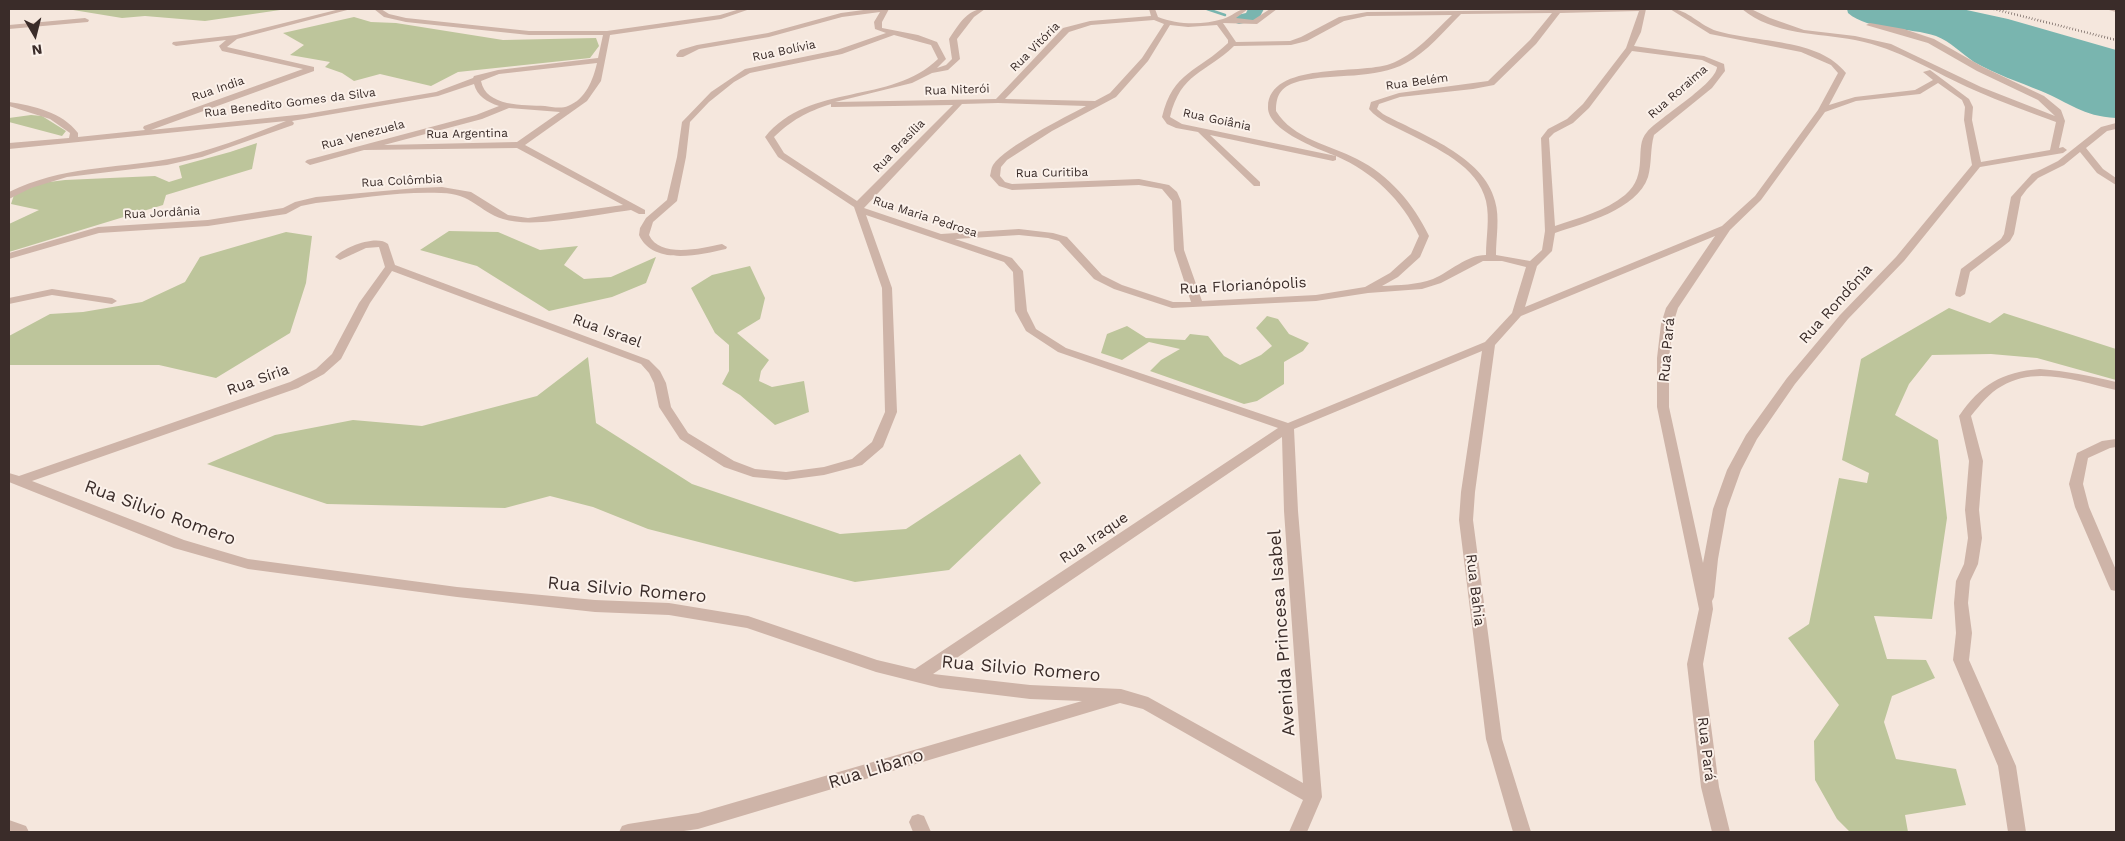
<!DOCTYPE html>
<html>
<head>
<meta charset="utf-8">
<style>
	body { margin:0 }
	#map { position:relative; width:2125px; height:841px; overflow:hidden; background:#f5e7dd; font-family:"Work Sans",sans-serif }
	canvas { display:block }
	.frame { position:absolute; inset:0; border:10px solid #3a2c29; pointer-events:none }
	.north { position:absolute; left:10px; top:10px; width:50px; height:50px; -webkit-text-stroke:4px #fbf1ea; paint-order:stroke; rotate:172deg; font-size:14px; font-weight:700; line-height:20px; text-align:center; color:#3a2c29 }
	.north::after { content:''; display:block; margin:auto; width:18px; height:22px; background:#3a2c29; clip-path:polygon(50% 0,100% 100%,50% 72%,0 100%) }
</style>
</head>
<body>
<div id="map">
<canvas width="2125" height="841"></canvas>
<div class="frame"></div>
<div class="north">N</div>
</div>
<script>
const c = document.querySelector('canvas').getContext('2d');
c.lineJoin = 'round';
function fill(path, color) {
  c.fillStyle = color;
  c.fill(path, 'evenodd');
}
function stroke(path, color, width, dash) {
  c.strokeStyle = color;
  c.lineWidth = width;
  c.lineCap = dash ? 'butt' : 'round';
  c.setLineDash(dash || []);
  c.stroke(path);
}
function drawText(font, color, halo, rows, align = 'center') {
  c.font = font + ' "Work Sans",sans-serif';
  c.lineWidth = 4;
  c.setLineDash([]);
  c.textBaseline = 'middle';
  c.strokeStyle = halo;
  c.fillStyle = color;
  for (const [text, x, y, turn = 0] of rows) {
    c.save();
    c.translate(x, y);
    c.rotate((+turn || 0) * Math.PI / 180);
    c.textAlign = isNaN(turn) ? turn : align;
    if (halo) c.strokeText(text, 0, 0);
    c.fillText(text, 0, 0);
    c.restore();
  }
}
fill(new Path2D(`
	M67,9H287L205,21L145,16L122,18Z
	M354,17L371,22L396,23L503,40L596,38L599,46L590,58L458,72L431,86L380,74L354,81L342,73L325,67L330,62L290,55L304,45L283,33Z
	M31,115L42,116L66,131L62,136L9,122V118Z
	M257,143L252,169L166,195L163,205L9,252V224L39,210L11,204L14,195L41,183L65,180L155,176L169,182L182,178L179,166L230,152Z
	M449,231L498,232L540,250L578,246L564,265L584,279L611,277L656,257L646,283L612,297L549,311L477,266L420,250Z
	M286,232L312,236L306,283L290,333L216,378L159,365H9V336L50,314L83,312L142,302L185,282L200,257Z
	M750,266L765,298L760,319L737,333L769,360L761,371L759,381L772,387L804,381L809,412L775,425L740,395L722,384L729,371V345L715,333L691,288L712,275Z
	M1949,308L1990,323L2004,313L2116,349V380L2037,358L1991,354L1932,355L1909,384L1895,415L1938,440L1947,518L1932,619L1874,616L1887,659L1926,660L1935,678L1892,696L1884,722L1896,759L1956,769L1966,805L1905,815L1908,832H1850L1837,819L1815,780L1814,741L1839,705L1788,638L1809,624L1839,478L1867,483L1869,473L1842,460L1861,359Z
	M1267,316L1278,319L1289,334L1309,343L1303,351L1284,362V384L1257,401L1244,404L1150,371L1161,360L1180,349L1149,342L1122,360L1101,353L1107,334L1127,326L1146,338L1185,340L1190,334L1208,336L1224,356L1240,365L1261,355L1272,346L1256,328Z
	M588,357L596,423L692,484L840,534L906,529L1020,454L1041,483L949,570L855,582L648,529L593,507L550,496L505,508L327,504L207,464L275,435L353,420L422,426L537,396Z`), '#bdc59b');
fill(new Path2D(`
	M1847,9H1962L2008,19L2116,50V118C2082,116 2070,103 2041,91C2019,82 1995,74 1974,62C1961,53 1951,42 1936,36C1910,27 1869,31 1848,13Z`), '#79b5af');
stroke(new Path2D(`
	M1207,9L1225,15`), '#79b5af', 2.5);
fill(new Path2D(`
	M1248,9H1264L1258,20L1239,24L1233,22L1231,19L1233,16L1246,13Z`), '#79b5af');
fill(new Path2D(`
	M340,9H351L237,39L227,47L314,67V71L151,130L306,114L436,92L473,78L474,76L498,70L598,58L603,35H529L406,22L384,17L374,9H381L389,14L406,18L529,31H607L720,15L740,9H750L721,19L610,35L601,81L587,101L525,145L645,210V214H639L631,210C598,214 533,229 503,219C478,211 473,194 441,193C401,191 356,199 316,203L301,206L286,214L208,226L99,233L9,259V253L98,227L208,220L283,208L295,202L316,197L417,188L442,187L471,192L508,215L528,218L623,205L517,148L364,150L310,165L305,162L307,160L476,115L499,106C487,102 477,96 474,84L438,96L292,121L294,123L293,125L202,157L167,165L67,177L31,188L9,199V192C62,166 113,169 169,159C210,152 248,136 286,121L9,149V143L69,138L70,133L50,119L9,106V102C34,106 62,112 78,133V137L145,130L143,128L144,126L303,69L222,51L219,46L226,40L176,46L172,44L173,42L236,35ZM597,63C593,80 586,99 568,106C562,109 551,107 545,106C524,105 486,107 481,81L499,74ZM509,108L560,112L517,142L384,145L482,119Z
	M871,9H889L882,22V28L918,35L937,42L946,59L937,68L946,65L952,59L949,39C958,26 967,8 985,9L974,17L957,39L960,59L948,70L932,73L912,83L835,102L996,99L1063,28L1090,21L1151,16L1149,9H1155L1158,17C1178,25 1203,25 1223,19C1233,16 1238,8 1248,9L1236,18L1253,20L1270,9H1277L1257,24L1223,23L1236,42L1290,41L1301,37L1339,17L1367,12L1646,9L1641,32L1634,46L1704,56L1724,64L1725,71L1712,88L1654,135C1650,149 1652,163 1648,177C1637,210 1584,223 1555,233L1552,251L1537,266L1525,307L1722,226L1755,196L1818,110L1838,73L1831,65L1801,52L1710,34L1670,9C1688,9 1700,26 1717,31C1757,43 1819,38 1846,73L1829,105L1855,97L1915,90L1933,80L1923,72L1930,70L1969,99L1973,107L1972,120L1981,162L2050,150L2056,122C2029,112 2001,102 1974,90C1935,73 1898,48 1855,40C1818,33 1773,35 1742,9H1751L1770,18L1804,30L1855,36L1891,44L1981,87L2055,116L2038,100L1977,71L1928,43L1866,25L1870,23L1904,29L1934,39L1983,67L2044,96L2061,110L2065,121L2059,148L2063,147L2067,150L2063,153L1980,167L1904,261L1848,319L1795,384L1757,439L1741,470L1727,509L1718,559L1714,597L1712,601L1713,609L1703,664L1719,787L1730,832H1712L1701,787L1687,664L1699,609L1657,407V358L1661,324L1666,308L1715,236L1521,316L1495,345L1475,492L1473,520L1502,739L1531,832H1513L1486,739L1459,520L1461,492L1482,351L1294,429L1298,511L1322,797L1307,832H1289L1303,800L1143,709L1120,703L698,829L677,832H619L622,826L628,824L698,813L1082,701L1030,699L940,688L876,672L747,628L669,615L595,612L457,597L248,569L174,548L9,482V473L19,476L290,382L316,369L332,354L359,303L385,267L379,247L366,248L340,260L335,257C344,247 377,234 388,244L395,265L649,360L660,371L666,383L671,407L688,433L734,461L755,469L786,472L824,467L852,459L872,442L885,412L882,288L854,207L778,157L765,137C810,82 891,105 938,59L931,45L894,35L842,54L750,73L734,82L709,102L690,122L686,157L677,201L653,222L649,235C660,259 703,248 722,244L727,247L726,249C700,255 653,266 639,235L640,228L646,218L667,200L677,157L682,122L711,92L745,69L837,50L886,33L875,29L874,22L880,12L842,17L769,37L699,49L683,57H677L676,55L680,50L697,45L768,33L841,13ZM1639,11L1626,48L1583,104L1567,119L1548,129L1541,138L1545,231L1542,250L1530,261L1496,255C1496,237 1500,218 1495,201C1484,156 1420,134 1383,114L1377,109L1379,104L1400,97L1473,89L1494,85L1536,44L1560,13ZM1552,13L1530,40L1488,81L1399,93L1371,102L1369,109C1379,121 1394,126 1407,133C1436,148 1478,166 1486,201C1490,219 1486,237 1486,255C1466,255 1450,272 1433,279C1417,285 1399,285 1382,286L1398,277L1420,257L1429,236C1414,204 1389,175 1357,159C1330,145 1293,139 1276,111C1276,93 1282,86 1300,81C1334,73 1375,80 1406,63C1427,52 1444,31 1461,14ZM1452,15C1434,32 1415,55 1390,64C1359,75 1269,61 1268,107C1267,130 1318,149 1336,156L1182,124L1170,117C1181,72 1205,74 1234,46L1291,45L1307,41L1344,21L1367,16ZM1154,20L1164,24L1142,58L1110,93L1095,101L1005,99L1069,32L1091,25ZM1170,25L1188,27L1217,25L1228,40V43C1198,72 1173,71 1162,117L1167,124L1176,128L1198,132L1254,186H1260V182L1210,135L1333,161L1336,160V156C1373,172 1402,200 1419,236L1411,254L1390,273L1365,287L1316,295L1202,301L1184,250L1181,201L1177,192L1169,185L1139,179L1012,184L1005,182L1000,176L1001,167L1007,160L1052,131L1116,97L1148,61ZM1632,51L1702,60L1717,67C1716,84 1660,117 1647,132C1633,147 1650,174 1625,195C1606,211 1578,218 1555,226L1549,138L1554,133L1573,123L1589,108ZM1938,83L1962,100L1965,107L1964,120L1972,165L1896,257L1840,315L1787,378L1746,435L1727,470L1713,509L1703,563L1669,407V358L1673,324L1678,308L1730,230L1761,200L1825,112L1856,101L1920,94ZM998,103L1086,106C1064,118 1006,146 993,165C991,168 991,172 990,176L999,186L1012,190L1139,185L1162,189L1172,201L1174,250L1191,302H1173L1122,285L1102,275L1067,237L1053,233L1019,229L941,234L864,208L962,104ZM831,104V107H834L953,105L857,201L784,153L774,137C792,120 806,112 831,104ZM866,215L1004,262L1013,272L1015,311L1026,331L1058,352L1278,428L915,669L877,660L748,616L669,603L595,600L457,587L248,559L184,540L32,481L298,388L324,374L341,359L370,303L392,271L641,364L649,373L654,383L659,407L680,439L724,467L753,477L786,480L824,475L862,465L883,447L897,412L892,288ZM1019,235L1048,238L1059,241L1094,279L1114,289L1172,308L1316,301L1368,293L1422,289L1441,283L1483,261H1502L1526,267L1512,313L1485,342L1288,423L1066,348L1036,329L1027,311L1023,271L1012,258L955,239ZM1282,437L1284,511L1303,783L1148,697L1121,689L1030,685L933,674Z
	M2107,9H2116V12L2109,10Z
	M85,18L89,20L88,22L9,29V25Z
	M2116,123V129L2107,131L2086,148L2103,169L2116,178V185L2097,173L2080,152L2064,165L2038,178L2027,189L2021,197L2014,234L2010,241L1970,272L1965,294L1960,297L1956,296L1955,294L1961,269L2001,239L2004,234L2011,197L2032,174L2058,161L2101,127Z
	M52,289L112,298L117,301L112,304L52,295L9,304V298Z
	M2040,369C2066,371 2091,376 2116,382V390C2081,382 2036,365 2002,386C1989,393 1980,405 1971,416L1983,461L1979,510L1982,538L1978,564L1970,581L1968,603L1972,633L1969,660L2016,766L2026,832H2008L1998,766L1953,660L1956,633L1954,603L1956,581L1964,564L1968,538L1965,510L1969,461L1959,416C1980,385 2002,372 2040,369Z
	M2116,439V447L2110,448L2088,458L2083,484L2089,507L2116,570V591L2111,590L2109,586L2075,507L2069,484L2077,453L2102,441Z
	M918,814L924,816L931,832H913L909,822L912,816Z
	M9,820L26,826L29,832H9Z`), '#ceb4a8');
stroke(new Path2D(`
	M1994,9L2116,40`), '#3a2c29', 2.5, [0.5, 2.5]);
drawText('12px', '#3a2c29', '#fbf1ea', [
	["Rua Vitória",1035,47,-45],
	["Rua Bolívia",784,51,-12],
	["Rua Belém",1417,82,-8],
	["Rua India",218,89,-19],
	["Rua Niterói",957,90,-2],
	["Rua Roraima",1678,92,-41],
	["Rua Benedito Gomes da Silva",290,103,-7],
	["Rua Goiânia",1217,120,12],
	["Rua Argentina",467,134,-1],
	["Rua Venezuela",363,135,-15],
	["Rua Brasília",899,146,-46],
	["Rua Curitiba",1052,173,-1],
	["Rua Colômbia",402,181,-3],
	["Rua Jordânia",162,213,-3],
	["Rua Maria Pedrosa",925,217,18]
]);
drawText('15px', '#3a2c29', '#fbf1ea', [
	["Rua Florianópolis",1243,286,-3],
	["Rua Rondônia",1836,304,-48],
	["Rua Israel",607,331,20],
	["Rua Pará",1667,350,-85],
	["Rua Síria",258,380,-20],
	["Rua Iraque",1094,538,-34],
	["Rua Bahia",1475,590,83],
	["Rua Pará",1706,749,83]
]);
drawText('18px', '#3a2c29', '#fbf1ea', [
	["Rua Silvio Romero",160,513,20],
	["Rua Silvio Romero",627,590,5],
	["Avenida Princesa Isabel",1282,633,-94],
	["Rua Silvio Romero",1021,669,5],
	["Rua Libano",876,769,-17]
]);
</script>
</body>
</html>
